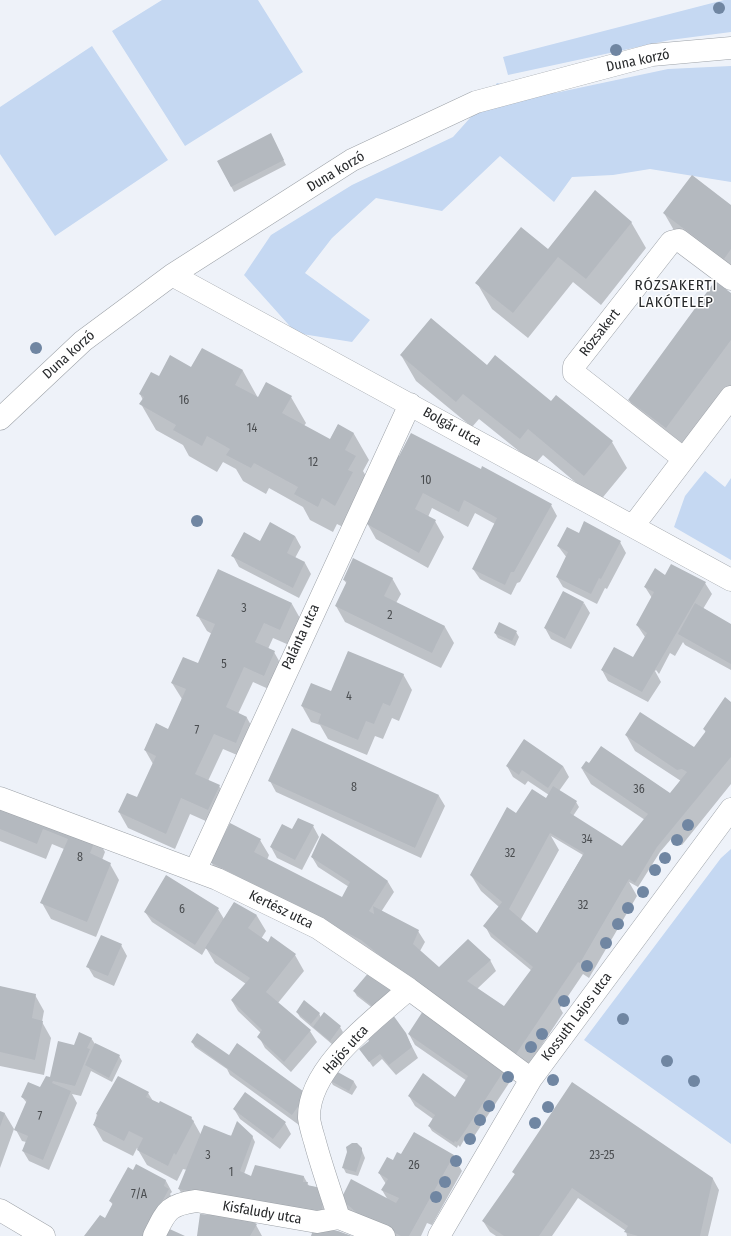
<!DOCTYPE html>
<html>
<head>
<meta charset="utf-8">
<style>
	body { margin:0 }
	canvas { display:block; background:#eef2f9 }
</style>
</head>
<body>
<canvas width="731" height="1236"></canvas>
<script>
const c = document.querySelector('canvas').getContext('2d');
c.lineJoin = 'round';
function fill(path, color) {
  c.fillStyle = color;
  c.fill(path, 'evenodd');
}
function stroke(path, color, width, dash) {
  c.strokeStyle = color;
  c.lineWidth = width;
  c.lineCap = dash ? 'butt' : 'round';
  c.setLineDash(dash || []);
  c.stroke(path);
}
function drawText(font, color, halo, rows, align = 'center') {
  c.font = font + ' "Fira Sans Condensed",sans-serif';
  c.lineWidth = 3;
  c.setLineDash([]);
  c.textBaseline = 'middle';
  c.strokeStyle = halo;
  c.fillStyle = color;
  for (const [text, x, y, turn = 0] of rows) {
    c.save();
    c.translate(x, y);
    c.rotate((+turn || 0) * Math.PI / 180);
    c.textAlign = isNaN(turn) ? turn : align;
    if (halo) c.strokeText(text, 0, 0);
    c.fillText(text, 0, 0);
    c.restore();
  }
}
fill(new Path2D(`
	M162,0H258L303,72L185,146L112,31Z
	M724,0H731V32L670,40L508,75L503,57Z
	M92,46L168,160L55,236L0,154V107Z
	M731,66V182L650,169L613,175L572,177L554,202L500,156L442,211L376,198L332,238L305,273L370,320L352,342L296,333L244,275L271,235L352,185L453,137L478,109L497,83L555,93L668,69Z
	M705,471L725,487L731,478V560L674,527L685,496Z
	M731,849V1144L584,1040L721,858Z`), '#c5d8f2');
fill(new Path2D(`
	M273,140L286,165L234,192L218,161Z
	M731,206V278L679,239L664,213Z
	M631,222L646,248L601,305L573,282L528,338L492,309L477,283L548,250Z
	M731,294V386L681,454L644,426L629,400Z
	M202,349L243,371L258,398L291,397L306,423L304,426L330,440L338,425L354,434L369,460L363,471L370,483L399,458L551,505L557,516L520,582L517,583L511,595L480,579L473,569L495,524L475,513L468,527L432,508L428,517L435,521L444,537L428,568L376,539L367,523L351,531L337,524L333,532L310,520L303,507L269,488L266,494L243,481L236,469L223,462L217,472L189,456L183,445L156,430L141,404L143,400L140,394L159,377L192,368Z
	M401,355L487,366L551,403L612,442L627,468L599,502L543,455L535,464L479,419L472,427L416,381Z
	M579,534L620,542L626,553L607,589L605,588L597,604L563,587L557,577L567,558L558,546Z
	M295,536L301,547L295,558L305,563L311,574L299,598L239,567L233,556L261,542Z
	M672,566L705,583L712,594L703,609L731,625V670L685,645L683,642L675,656L670,653L659,674L656,670L655,671L661,682L648,702L608,681L602,670L636,660L645,637L637,625L652,598L645,587L666,576Z
	M392,578L401,594L396,603L445,627L454,643L441,668L345,622L336,606L347,584L344,580Z
	M584,603L590,613L571,649L551,639L545,628Z
	M292,604L301,620L289,645L273,638L268,649L274,652L283,668L273,691L253,682L238,714L247,718L256,734L244,758L223,749L208,781L219,786L228,802L217,826L190,814L175,849L128,828L119,812L138,798L153,764L145,750L169,730L182,699L172,683L198,665L212,634L207,631L198,616Z
	M516,632L519,637L515,646L498,638L495,633Z
	M403,674L412,690L399,721L392,718L383,739L375,736L367,755L328,739L320,725L311,722L302,706L331,692Z
	M731,703V784L682,845L672,838L660,852L638,887L629,882L637,896L589,978L583,974L560,1008L563,1013L524,1072L220,878L211,862L260,840L269,855L267,860L343,899L349,887L318,867L312,857L323,835L388,882L394,892L381,912L418,931L425,942L420,951L439,969L490,960L496,971L477,989L504,1008L532,971L491,937L485,926L499,907L481,891L471,875L519,816L546,800L549,795L528,781L525,785L513,777L507,766H563L569,777L559,791L576,802L579,807L573,816L623,848L645,820L591,784L582,769L670,794L681,781L635,751L626,735L694,748L706,733L704,729ZM551,836L583,855L537,934L520,921L559,850Z
	M270,781L439,796L445,806L421,858L276,792Z
	M0,801L96,836L105,852L102,860L110,864L119,880L96,937L51,919L42,903L64,849L52,844L46,859L0,841Z
	M313,826L319,837L302,870L277,858L271,847L293,831Z
	M234,903L257,916L266,931L261,939L295,955L304,971L278,1003L310,1031L317,1042L291,1072L265,1048L259,1037L261,1033L238,1011L232,1001L246,984L215,963L206,948L202,955L152,922L145,912L218,909L224,919Z
	M121,945L127,956L114,986L94,977L88,967Z
	M370,973L379,1013L357,996L354,991Z
	M0,987L35,995L44,1011L42,1022L51,1038L44,1075L0,1066Z
	M297,1012L319,1013L321,1018L340,1027L343,1032L333,1045L300,1017Z
	M405,1033L418,1058L396,1075L382,1059L373,1067L364,1054Z
	M409,1034L505,1070L511,1080L469,1144L464,1140L460,1147L458,1145L457,1148L432,1131L429,1126L433,1119L415,1106L409,1096L455,1099L467,1081L415,1045Z
	M91,1038L95,1044L119,1056L122,1061L112,1082L91,1071L81,1096L72,1094L77,1103L49,1170L29,1161L23,1151L26,1142L22,1141L16,1130L27,1103L22,1097L53,1080L76,1046Z
	M192,1042L228,1055L313,1106L299,1125L230,1075L227,1069L195,1047Z
	M335,1072L354,1082L357,1087L352,1095L333,1085L330,1080Z
	M148,1093L153,1101L191,1117L201,1135L252,1136L255,1142L244,1174L252,1177H304L309,1186L325,1189V1227L182,1194L179,1189L187,1170L183,1169L177,1181L147,1165L137,1148L133,1156L103,1141L94,1125L97,1114Z
	M234,1109L285,1123L291,1134L280,1149L240,1119Z
	M0,1112L5,1114L14,1129L0,1168Z
	M361,1148L365,1158L358,1176L346,1173L343,1167Z
	M401,1156H453L462,1171L432,1225L427,1223L421,1236H388L364,1224L348,1210L342,1199L388,1200L382,1190L386,1184L379,1173Z
	M134,1171L166,1181L172,1192L170,1194L174,1201L155,1236H86L105,1220L113,1205L110,1201Z
	M514,1172L713,1179L719,1190L708,1236H627L626,1231L578,1198L552,1236H496L490,1232L483,1221L515,1175Z
	M256,1225L262,1236H198Z`), '#0003');
fill(new Path2D(`
	M271,133L284,160L231,187L217,161Z
	M692,175L731,205V249L724,259L663,213Z
	M595,190L632,222L586,279L558,257L513,313L475,283L521,227L548,249Z
	M715,281L731,293V340L666,428L628,400Z
	M431,318L487,365L495,355L551,401L556,395L613,441L584,476L528,429L520,439L463,394L456,402L400,355Z
	M202,348L243,370L235,385L258,397L266,382L292,396L282,413L330,439L338,424L354,433L345,450L356,456L348,470L353,472L335,506L322,498L318,507L294,494L298,487L254,463L251,468L226,455L230,449L207,436L202,446L173,430L176,425L139,404L144,397L139,394L151,372L159,376L170,355L191,367Z
	M411,433L481,469L482,466L552,504L514,572H511L505,585L472,569L497,518L464,500L459,512L423,493L415,509L436,520L419,553L365,523L392,452L399,456Z
	M584,521L621,541L601,579L599,578L591,594L556,577L568,552L557,546L567,527L579,533Z
	M270,522L295,536L287,553L305,562L293,588L231,556L244,532L260,541Z
	M353,558L393,578L384,596L445,626L432,653L335,606L347,581L343,580Z
	M671,564L706,582L642,692L601,670L614,647L633,657L647,633L636,625L654,592L644,587L655,568L665,575Z
	M218,569L292,603L280,630L264,623L255,642L275,651L264,676L244,667L226,707L247,717L236,743L214,734L195,774L220,785L208,810L181,798L166,834L118,812L127,793L137,797L156,756L144,750L156,723L168,729L186,689L171,683L183,657L198,663L215,624L196,616Z
	M563,591L584,602L565,639L544,628Z
	M695,603L731,624V664L678,634Z
	M499,622L517,631L512,641L494,633Z
	M348,651L404,674L390,706L383,703L374,724L366,721L358,740L318,723L321,714L301,706L311,683L331,691Z
	M725,697L731,702V757L657,847L635,883L629,879L580,963L578,962L514,1057L400,972L361,940L210,862L230,823L261,839L254,852L342,897L350,882L311,857L322,833L388,881L369,911L374,914L373,906L419,930L413,944L439,967L468,939L491,960L467,981L504,1006L533,967L483,926L502,902L470,875L507,807L516,813L532,789L546,798L553,786L577,801L570,813L622,846L648,814L581,768L586,761L589,763L601,746L670,793L687,772L682,769L677,770L625,735L640,712L694,747L706,731L703,729ZM550,833L584,853L537,933L509,909Z
	M292,728L439,795L415,848L268,781Z
	M524,739L563,766L548,788L522,770L519,775L506,766Z
	M0,800L97,836L90,853L111,863L87,922L40,903L68,839L43,829L37,844L0,829Z
	M298,818L314,825L295,860L270,847L282,824L292,829Z
	M166,875L219,908L195,945L144,912Z
	M234,902L257,915L248,928L268,942L271,936L296,954L266,992L311,1030L284,1062L257,1037L262,1030L231,1000L250,978L205,948Z
	M101,935L122,944L108,976L86,967Z
	M370,971L395,990L375,1008L353,991Z
	M0,986L36,994L32,1018L43,1021L35,1060L0,1052Z
	M304,1000L320,1013L311,1024L296,1012Z
	M423,1011L505,1069L463,1134L457,1142L455,1141L454,1143L428,1126L435,1115L408,1096L423,1073L455,1097L468,1076L408,1034Z
	M324,1012L341,1026L330,1041L313,1027Z
	M393,1015L406,1033L412,1047L389,1065L380,1054L369,1062L359,1049L369,1041L367,1038Z
	M79,1032L92,1038L87,1048L90,1049L75,1086L53,1081L52,1083L71,1091L43,1160L22,1151L28,1136L14,1130L27,1100L21,1097L28,1082L40,1087L46,1076L50,1077L58,1041L74,1045Z
	M197,1033L229,1055L237,1043L307,1094L292,1115L191,1042Z
	M95,1043L120,1055L109,1078L85,1065Z
	M334,1070L354,1081L349,1091L329,1080Z
	M118,1076L149,1092L146,1097L159,1103L160,1101L192,1117L191,1119L194,1121L176,1155L174,1153L168,1166L137,1150L143,1138L129,1131L124,1141L93,1125L98,1115L96,1114Z
	M572,1082L713,1178L700,1236H638L624,1232L628,1226L572,1188L539,1236H504L482,1221L515,1174L512,1172Z
	M245,1092L286,1122L273,1139L233,1109Z
	M0,1111L5,1113L0,1127Z
	M237,1121L253,1136L240,1171L251,1176L255,1165L304,1176L303,1182H308L307,1185L326,1189L320,1217L178,1189L204,1125L231,1136Z
	M414,1132L454,1155L409,1236H401L357,1213L341,1199L351,1179L396,1203L399,1198L381,1190L388,1179L378,1173L387,1157L393,1160L397,1152L401,1154Z
	M352,1143H357L362,1148V1153L356,1172L342,1168L347,1152L346,1147Z
	M136,1164L166,1180L164,1186L169,1189L143,1236H84L100,1215L105,1218L113,1203L109,1201L128,1167L133,1170Z
	M229,1210L257,1224L250,1236H197L200,1214L214,1215Z
	M163,1226L185,1236H159Z
	M314,1227L338,1231L352,1236H311Z`), '#b4b9bf');
const minor = new Path2D(`
	M172,275L731,580
	M0,419L83,341L172,275L352,160L476,102L652,55L731,48
	M684,459L574,373V366L671,242L679,240L731,279
	M633,526L731,397
	M0,798L217,879L318,928L409,989L531,1079
	M195,871L410,404
	M0,1210L44,1236
	M339,1218C331,1193 322,1168 315,1142C313,1135 310,1126 309,1118C308,1067 374,1020 409,989
	M154,1236C166,1212 167,1205 196,1201L317,1222L339,1218L384,1236
	M439,1236L531,1079L731,809`);
stroke(minor, '#9da2a8', 23);
stroke(minor, '#fff', 22);
c.fillStyle = '#7086a2';
for (const [x, y] of [
	[719,8],
	[616,50],
	[36,348],
	[197,521],
	[688,825],
	[677,840],
	[665,858],
	[655,870],
	[643,892],
	[628,908],
	[618,924],
	[606,943],
	[587,966],
	[564,1001],
	[623,1019],
	[542,1034],
	[531,1047],
	[667,1061],
	[508,1077],
	[553,1080],
	[694,1081],
	[489,1106],
	[548,1107],
	[480,1120],
	[535,1123],
	[470,1139],
	[456,1161],
	[445,1182],
	[436,1197]
]) {
  c.beginPath();
  c.arc(x, y, 6, 0, 2 * Math.PI);
  c.fill();
}
drawText('12px', '#4a4d50', null, [
	["16",184,401],
	["14",252,429],
	["12",313,463],
	["10",426,481],
	["3",244,609],
	["2",390,616],
	["5",224,665],
	["4",349,697],
	["7",197,731],
	["8",354,788],
	["36",639,790],
	["34",587,840],
	["32",510,854],
	["8",80,858],
	["32",583,906],
	["6",182,910],
	["7",40,1117],
	["3",208,1156],
	["23-25",602,1156],
	["26",414,1166],
	["1",231,1173],
	["7/A",139,1195]
]);
drawText('14px', '#27292b', '#fff', [
	["Duna korzó",638,61,-12],
	["Duna korzó",336,172,-31],
	["Rózsakert",600,333,-52],
	["Duna korzó",69,355,-42],
	["Bolgár utca",452,427,29],
	["Palánta utca",301,637,-65],
	["Kertész utca",281,910,26],
	["Kossuth Lajos utca",577,1017,-53],
	["Hajós utca",346,1050,-48],
	["Kisfaludy utca",262,1213,10]
]);
c.letterSpacing = '1px';
drawText('15px', '#27292b', '#fff', [
	["RÓZSAKERTI",676,286],
	["LAKÓTELEP",676,303]
]);
c.letterSpacing = '0px';
</script>
</body>
</html>
